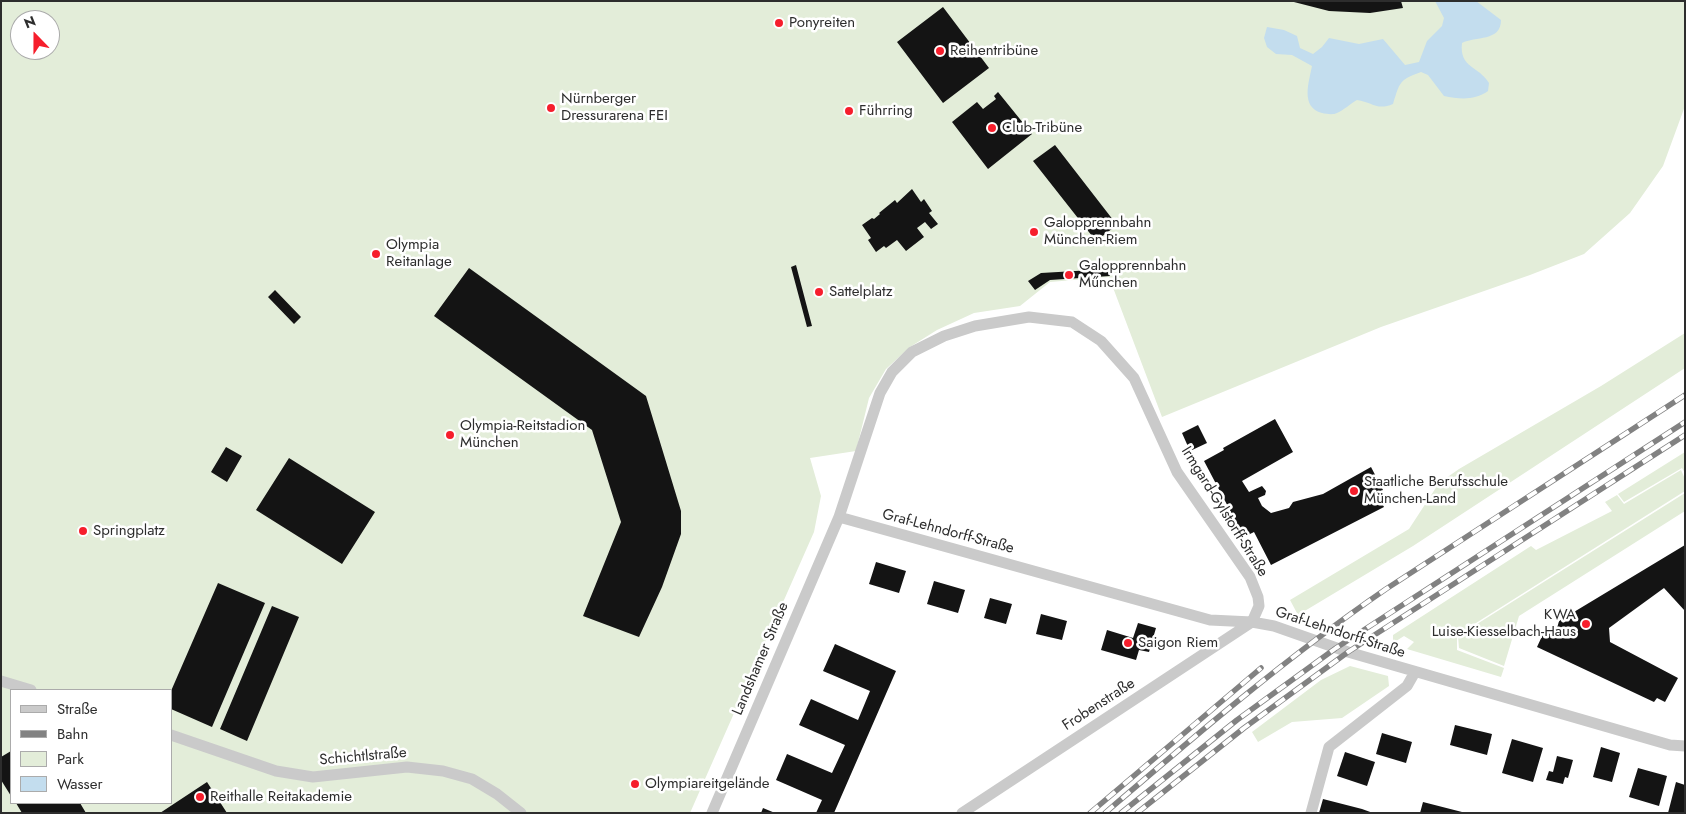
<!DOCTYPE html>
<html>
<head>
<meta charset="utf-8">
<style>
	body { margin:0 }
	#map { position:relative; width:1686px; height:814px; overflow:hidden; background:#fff; font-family:Jost,sans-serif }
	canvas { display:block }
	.frame { position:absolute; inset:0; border:2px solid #2d2d2d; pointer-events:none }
	.legend { position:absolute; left:10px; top:689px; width:162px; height:115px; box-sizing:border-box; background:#fff; border:1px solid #ababab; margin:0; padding:6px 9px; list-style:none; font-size:15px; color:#2d2d2d }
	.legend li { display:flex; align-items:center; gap:10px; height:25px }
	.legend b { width:25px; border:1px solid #ababab }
	.north { position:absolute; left:10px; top:10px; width:50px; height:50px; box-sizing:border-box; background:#fff; border:1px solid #ababab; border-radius:50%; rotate:338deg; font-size:14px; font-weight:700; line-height:20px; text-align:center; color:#2d2d2d }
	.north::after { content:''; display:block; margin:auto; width:18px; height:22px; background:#f61e2c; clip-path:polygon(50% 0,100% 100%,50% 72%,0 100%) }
</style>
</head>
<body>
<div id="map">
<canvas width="1686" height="814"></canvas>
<div class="frame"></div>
<ul class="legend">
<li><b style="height:6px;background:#cacaca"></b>Straße</li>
<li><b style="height:6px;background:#828282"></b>Bahn</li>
<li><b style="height:14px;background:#e3edd9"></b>Park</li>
<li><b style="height:14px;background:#c3ddee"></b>Wasser</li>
</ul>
<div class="north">N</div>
</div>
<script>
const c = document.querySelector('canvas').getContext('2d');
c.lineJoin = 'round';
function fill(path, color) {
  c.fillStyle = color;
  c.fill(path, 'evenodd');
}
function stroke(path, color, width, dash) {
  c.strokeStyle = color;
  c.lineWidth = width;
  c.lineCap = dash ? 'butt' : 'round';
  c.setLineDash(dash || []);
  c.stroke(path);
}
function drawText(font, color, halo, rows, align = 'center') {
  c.font = font + ' Jost,sans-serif';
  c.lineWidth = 5;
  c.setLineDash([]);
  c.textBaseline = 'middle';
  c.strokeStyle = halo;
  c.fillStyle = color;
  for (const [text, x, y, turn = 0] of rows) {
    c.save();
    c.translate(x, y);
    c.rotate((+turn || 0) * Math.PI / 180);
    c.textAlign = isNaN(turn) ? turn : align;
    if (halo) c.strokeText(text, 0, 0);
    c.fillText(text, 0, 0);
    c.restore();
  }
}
fill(new Path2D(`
	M1,1H1685V106L1663,166L1630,213L1584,254L1530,275L1381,327L1162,417L1109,277L1050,282L1020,306L974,313L937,330L910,347L886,369L869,398L856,451L810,458L821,496L814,532L690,813H1ZM20,20H50V50H20ZM11,690H171V803H11Z
	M1685,333V368L1413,546L1298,615L1290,600L1409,529L1439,483L1459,469L1601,386Z
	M1685,452V473L1682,468L1624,502L1618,494Z
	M1681,470L1685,479V491L1457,635V650L1504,668L1501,677L1407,649L1414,642L1404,636L1393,643V635L1531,546L1536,550L1612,511L1605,502L1617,495L1624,504Z
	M1685,493V511L1519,616L1504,666L1459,648L1458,636Z
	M1350,666L1388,676L1389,686L1342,718L1292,722L1258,742L1252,732L1321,680Z`), '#e3edd9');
fill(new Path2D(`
	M1435,1H1476L1501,20C1501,42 1475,36 1462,43C1459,68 1479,66 1489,83L1488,91C1474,101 1459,99 1444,96L1428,75L1421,72C1399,80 1400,82 1393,104C1377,111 1372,102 1357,100C1350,104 1344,110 1337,113C1333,115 1327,114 1322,113C1300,107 1309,82 1312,66L1292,55L1276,54L1267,47L1264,38L1267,27L1284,30L1297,36L1300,48L1313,54L1322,47L1329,38L1359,44L1383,39L1405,65L1419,62L1427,41L1442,26L1444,18Z`), '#c3ddee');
fill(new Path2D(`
	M1290,1H1401L1403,8L1370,13L1329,11Z
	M943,7L989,68L943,103L897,42Z
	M998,92L1032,134L988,169L952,122L977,102L983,109L996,99L994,96Z
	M1055,145L1117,225L1096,241L1033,161Z
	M912,189L921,202L924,199L932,211L929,213L938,224L931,229L925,222L917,228L924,237L906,251L897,240L886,248L884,246L876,252L868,240L871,238L862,225L872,218L874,219L880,214L879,213L895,200L897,203Z
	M796,265L812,326L807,327L791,267Z
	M469,268L646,396L681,511V534L662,587L639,637L583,616L621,522L592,430L434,316Z
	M1110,269V276L1050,280L1035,290L1028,281L1041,273Z
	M275,290L301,317L294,324L268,297Z
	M1275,419L1293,452L1242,481L1249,492L1262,486L1266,491L1265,495L1258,498L1262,506L1271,513L1289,508L1293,502L1323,494L1371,467L1383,490L1377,493L1384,507L1271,565L1254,532L1244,537L1204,461L1224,450L1223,448Z
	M1198,425L1207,443L1190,451L1182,433Z
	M226,447L242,456L227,482L211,472Z
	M289,458L375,512L342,564L256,510Z
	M1685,545V611L1664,588L1609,628L1610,642L1678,678L1665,702L1657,698L1654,702L1537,647L1543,634L1548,629L1556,632L1559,621Z
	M876,562L906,571L899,593L869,584Z
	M934,581L965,590L958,613L927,604Z
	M218,583L265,603L212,727L171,709V691Z
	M990,598L1012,604L1006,624L984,618Z
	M272,606L299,617L247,741L220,729Z
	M1041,614L1067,621L1062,640L1036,634Z
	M1138,623L1156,628L1149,652L1139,650L1136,660L1101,650L1107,630L1133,638Z
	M835,644L896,671L834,813H816L822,800L776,780L787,754L832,773L845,745L799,725L811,699L858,720L870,691L823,671Z
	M1455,725L1492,734L1487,755L1450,745Z
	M1382,733L1412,742L1406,763L1376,754Z
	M1512,739L1543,748L1533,782L1502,773Z
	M1601,747L1620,753L1612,782L1593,777Z
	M11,751V796L1,780V757Z
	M1345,752L1375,762L1367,786L1337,776Z
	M1557,756L1573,760L1568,778L1565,777L1563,784L1546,780L1549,771L1553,772Z
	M1638,768L1667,776L1659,806L1629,797Z
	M207,782L227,813H160Z
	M1676,782L1685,785V813H1668Z
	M1323,799L1362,809L1373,813H1319Z
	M1423,802L1462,812V813H1420Z
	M16,803H80L86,813H22Z
	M763,808L775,813H761Z`), '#141414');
stroke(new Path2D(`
	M839,517L1210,620L1252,622L1274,626L1348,652L1670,745L1685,746
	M1,681L31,690
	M171,735L276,771L313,777L407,767L443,771L472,779L497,794L521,813
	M712,813L839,517L880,393L892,372L912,352L944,336L975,326L1029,317L1072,322L1101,341L1134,378L1177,472L1250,577L1258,597L1259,606L1252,622
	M962,813L1252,622
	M1311,813L1329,747L1407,686L1415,672`), '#cacaca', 11);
const rail = new Path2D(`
	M1090,813L1261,668
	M1105,813C1196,735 1287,657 1386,589L1685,395
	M1121,813L1237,720L1336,648L1685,422
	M1137,813L1244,728L1348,652L1685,435`);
stroke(rail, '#828282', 5.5);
stroke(rail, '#fff', 4, [11]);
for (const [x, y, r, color] of [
	[779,23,5,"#f61e2c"],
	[940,51,5,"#f61e2c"],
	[551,108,5,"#f61e2c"],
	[849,111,5,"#f61e2c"],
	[992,128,5,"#f61e2c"],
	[1034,232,5,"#f61e2c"],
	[376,254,5,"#f61e2c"],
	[1069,275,5,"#f61e2c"],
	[819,292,5,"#f61e2c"],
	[450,435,5,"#f61e2c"],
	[1354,491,5,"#f61e2c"],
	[83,531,5,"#f61e2c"],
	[1586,624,5,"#f61e2c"],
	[1128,643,5,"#f61e2c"],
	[635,784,5,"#f61e2c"],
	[200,797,5,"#f61e2c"]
]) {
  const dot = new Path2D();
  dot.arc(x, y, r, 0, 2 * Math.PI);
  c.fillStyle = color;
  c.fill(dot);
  stroke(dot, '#fff', 2);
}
drawText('15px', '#2d2d2d', '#fff', [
	["Ponyreiten",789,23],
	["Reihentribüne",950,51],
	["Nürnberger",561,99],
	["Dressurarena FEI",561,116],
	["Führring",859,111],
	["Club-Tribüne",1002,128],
	["Galopprennbahn",1044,223],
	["München-Riem",1044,240],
	["Olympia",386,245],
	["Reitanlage",386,262],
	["Galopprennbahn",1079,266],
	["Műnchen",1079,283],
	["Sattelplatz",829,292],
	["Olympia-Reitstadion",460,426],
	["München",460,443],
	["Staatliche Berufsschule",1364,482],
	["München-Land",1364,499],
	["Springplatz",93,531],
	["KWA",1576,615,"right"],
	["Luise-Kiesselbach-Haus",1576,632,"right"],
	["Saigon Riem",1138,643],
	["Olympiareitgelände",645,784],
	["Reithalle Reitakademie",210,797]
], 'left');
drawText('15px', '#2d2d2d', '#fff', [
	["Irmgard-Gylstorff-Straße",1224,512,58],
	["Graf-Lehndorff-Straße",948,532,15],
	["Graf-Lehndorff-Straße",1340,633,18],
	["Landshamer Straße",761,659,-67],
	["Frobenstraße",1099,705,-33],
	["Schichtlstraße",363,757,-5]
]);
</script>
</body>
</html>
